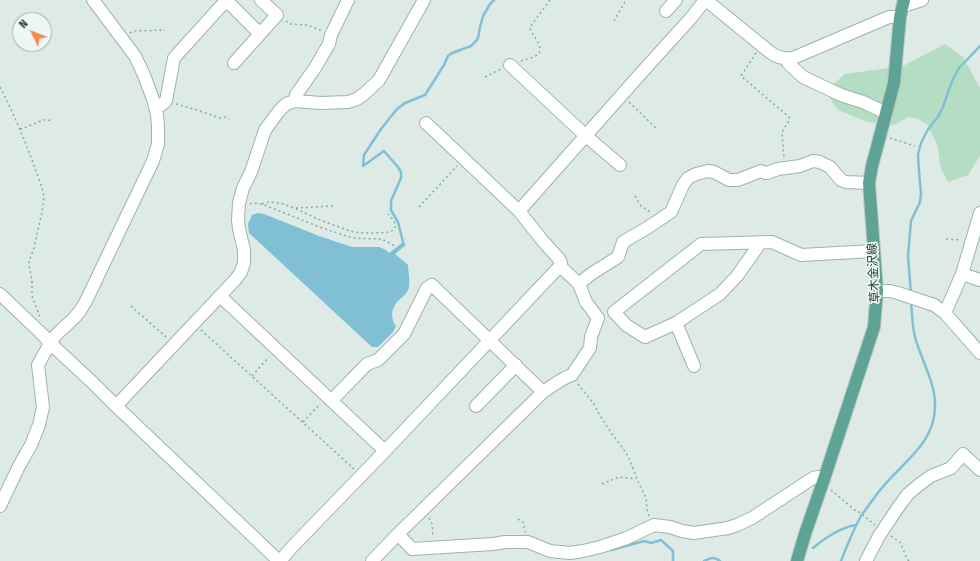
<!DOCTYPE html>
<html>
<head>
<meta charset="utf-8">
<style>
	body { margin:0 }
	#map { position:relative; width:980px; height:561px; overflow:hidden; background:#ddeae6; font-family:"Fira Sans Condensed",sans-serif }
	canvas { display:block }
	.north { position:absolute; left:12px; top:12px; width:40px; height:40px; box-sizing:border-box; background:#eef7f3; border:1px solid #9baca7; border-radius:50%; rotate:313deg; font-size:11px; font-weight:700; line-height:16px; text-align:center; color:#1e3b35 }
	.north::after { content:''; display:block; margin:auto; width:14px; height:18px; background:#fa864c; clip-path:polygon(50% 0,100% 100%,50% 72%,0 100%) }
</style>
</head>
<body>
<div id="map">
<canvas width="980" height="561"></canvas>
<div class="north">N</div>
</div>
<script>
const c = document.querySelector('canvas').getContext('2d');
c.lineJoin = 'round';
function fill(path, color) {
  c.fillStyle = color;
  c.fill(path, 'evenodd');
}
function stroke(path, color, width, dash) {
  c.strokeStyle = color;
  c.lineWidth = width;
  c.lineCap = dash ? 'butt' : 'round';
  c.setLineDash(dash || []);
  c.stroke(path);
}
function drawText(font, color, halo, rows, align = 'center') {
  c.font = font + ' "Fira Sans Condensed","Noto Sans JP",sans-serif';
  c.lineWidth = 3.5;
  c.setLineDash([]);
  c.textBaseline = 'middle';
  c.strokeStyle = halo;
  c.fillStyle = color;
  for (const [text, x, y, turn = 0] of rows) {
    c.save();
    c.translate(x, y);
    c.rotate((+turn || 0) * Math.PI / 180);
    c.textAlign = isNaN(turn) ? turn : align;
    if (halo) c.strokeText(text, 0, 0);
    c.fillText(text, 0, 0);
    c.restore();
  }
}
fill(new Path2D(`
	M945,44L963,57L980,88V156L968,175L948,182L941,169L937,144L927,124L916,118L908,117L894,125L868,122L838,110L827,94L829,88L845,74L903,66Z`), '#b5ddc3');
fill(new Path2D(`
	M258,213L264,214L319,236L352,247H379L386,250L389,253L403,242L406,245L395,254L408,265C408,271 411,285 408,290C406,296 398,299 395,305C391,311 391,320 396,326L393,332L378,347H372L249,233L248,224L252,215Z`), '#81c0d4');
stroke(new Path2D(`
	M403,242L398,222L391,210V201L401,178V172L398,167L384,151L363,166L364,155L381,129L397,109L405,103L425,95L444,65L448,56L452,53L471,46L476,41L478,38L480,27L483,16L490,4L494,0
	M911,294L908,256L911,221L920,202L921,194L919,172L918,154L921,143L927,131L939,115L943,107L952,81L959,68L980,46
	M813,548C824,538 842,527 856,525
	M611,550L644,541L651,543L661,540L673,551V561
	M704,561C711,558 713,556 720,561
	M841,561C847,546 853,530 861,516C866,509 872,501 877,494C898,465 936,445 935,405C935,381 921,360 915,337C912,326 912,313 911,301`), '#81c0d4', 2.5);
const minor = new Path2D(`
	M706,0L771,53C778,58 784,59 793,58L889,17H900
	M227,1L260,34
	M903,6L922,0
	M666,11L676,0
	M787,59L788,63L803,77L841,95L863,102L886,113
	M234,63L277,15L261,0
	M510,65L586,136L620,165
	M295,101L296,95L315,68L329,44L331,35L348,0
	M156,109L166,101L174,58L221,6L228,0
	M426,123L519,211
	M560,266L579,284L591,274L618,257L623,242L647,228L671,212L683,185L688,178L696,174L708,171L714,172L729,180H738L761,171L765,173H767L778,169L800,166L813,161L820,162L830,167L841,180L846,182L869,183
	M962,274L980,280
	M877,291H890L898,293L934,305L945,313L980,353
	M0,294L44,336L50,343L93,383L116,406L279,561
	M220,296L385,451
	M945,313L962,274L980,213
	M676,323L720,294L737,276L761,242
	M694,366L676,323L645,337L626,325L614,312L701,244L772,242L801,255L874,251
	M543,392C552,386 562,378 572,375L590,348L591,337L598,318L586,302L579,284
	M332,400L367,364L378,360L404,334L427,288L432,285L543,392L398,534L372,561
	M116,406L235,280L241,272L244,263V250L239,229L238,220L239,203L243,188L251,172L265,130L279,111L286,104L295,101L321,103L348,102L357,99L364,94L379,80L424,0
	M476,406L516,365
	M0,506L19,466L31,445L39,425L43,407L38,365L50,343L56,335L74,318L80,311L86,301L153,161L158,144V126L157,115L154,102L144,75L135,56L93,0
	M398,534L412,549L493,544L505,542H528L550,551L570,553L583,551L600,547L627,538L654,525L670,527L682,531L694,533L728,528L737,525L752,518L813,478L818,477L824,479
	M280,561L293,546L385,451L560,266L561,263L559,259L542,240L519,211L643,71L691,18L705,0
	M866,561L879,536L899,506L908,494L920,484L931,476L951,468L963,454L980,470`);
const major = new Path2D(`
	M797,561L805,534L824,479L874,327L877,291L869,183L872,166L894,83L900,17L904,0`);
stroke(minor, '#a0b2ad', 14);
stroke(major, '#bcc4c2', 14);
stroke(new Path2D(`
	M286,21L290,24L307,25L322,31
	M614,21L626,0
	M130,33L133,31L165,30
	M756,53L741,76L789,117V121L783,130L782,133L784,157
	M521,61C526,59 533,58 537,55C546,49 532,35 530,28L533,23L550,0
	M485,77L501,69
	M0,87C17,120 30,153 42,188L44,196L42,212L34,248L29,261V266L32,280V296L40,317
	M629,102L658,130
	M176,104L197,110L220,118L226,117L229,119
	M20,129L24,128L43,120C47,119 50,121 53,121
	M890,138L915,146
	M635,196L641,206L652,213
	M250,204L253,203L262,204L322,228L353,238L381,239L392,244L395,247
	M262,204C278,197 303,213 318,219C328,223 339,227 350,231C362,234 377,233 390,232C400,227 394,220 388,214
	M419,207L457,166
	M296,208L333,206
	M946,239L960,240
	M131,306L166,337
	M201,330L354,469
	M252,376L269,357
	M578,384L594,404L599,414L612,434L622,447L628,456L637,479L646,498L647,509L649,516
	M303,422L319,405
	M602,484L619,477L636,479
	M831,490L856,511L859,512L875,525
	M429,518L432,524L433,536
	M518,519L523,522L525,532
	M891,536L900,542L907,559L909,561`), '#7cb0a4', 1.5, [2, 3]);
stroke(minor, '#fff', 12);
stroke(major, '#5fa397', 12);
drawText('12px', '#1e3b35', '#eef7f3', [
	["草木金沢線",874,273,-93]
]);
</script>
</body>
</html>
